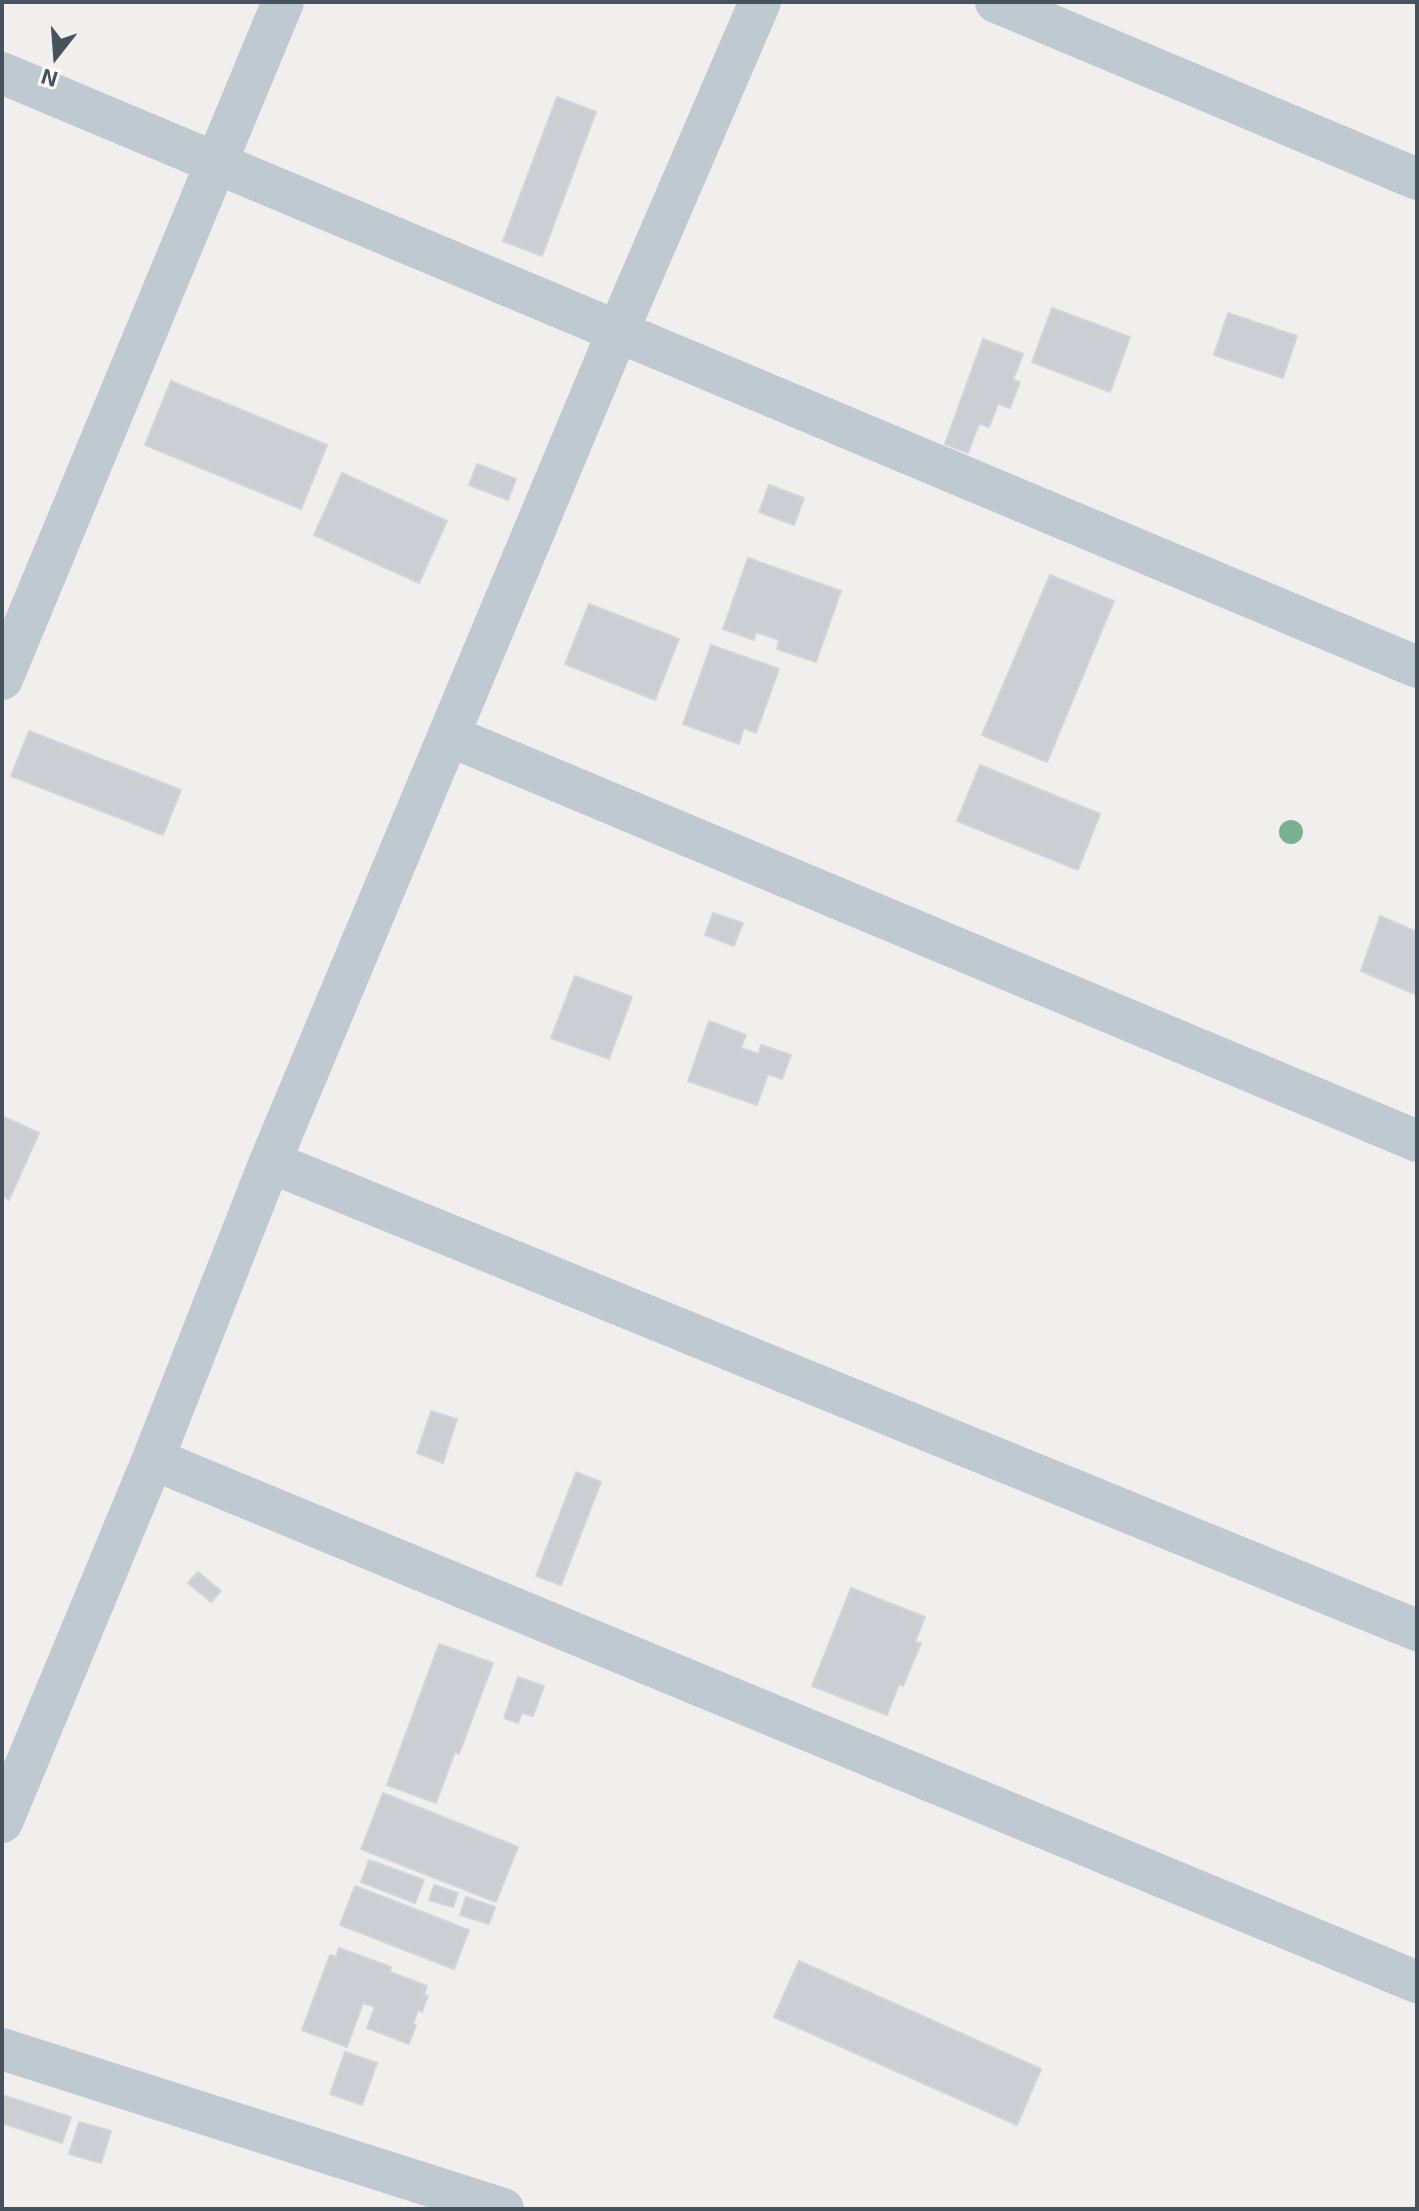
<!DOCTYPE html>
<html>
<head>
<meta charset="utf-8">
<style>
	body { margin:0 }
	#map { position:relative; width:1419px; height:2211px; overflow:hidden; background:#f1eeee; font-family:"Exo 2",sans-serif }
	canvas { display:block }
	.frame { position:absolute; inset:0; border:4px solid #46535c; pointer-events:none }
	.north { position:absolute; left:16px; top:16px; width:80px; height:80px; -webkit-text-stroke:6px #fff; paint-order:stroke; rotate:197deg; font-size:22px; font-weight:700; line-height:32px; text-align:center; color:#46535c }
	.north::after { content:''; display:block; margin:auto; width:28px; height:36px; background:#46535c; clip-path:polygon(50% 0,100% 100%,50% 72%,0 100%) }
</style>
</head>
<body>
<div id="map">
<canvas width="1419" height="2211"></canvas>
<div class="frame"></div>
<div class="north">N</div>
</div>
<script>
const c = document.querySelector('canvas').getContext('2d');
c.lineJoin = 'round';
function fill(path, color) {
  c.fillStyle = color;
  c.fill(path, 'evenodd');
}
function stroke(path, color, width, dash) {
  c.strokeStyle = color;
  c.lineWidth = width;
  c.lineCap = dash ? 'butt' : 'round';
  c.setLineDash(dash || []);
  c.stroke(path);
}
const building = new Path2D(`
	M557,97L596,112L542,256L503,241Z
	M1052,308L1130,337L1110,392L1032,362Z
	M1228,313L1297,336L1283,378L1214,355Z
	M983,339L1023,354L1013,380L1020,382L1010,408L998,404L989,427L979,424L968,453L945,444Z
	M171,381L327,445L301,509L145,445Z
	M477,464L516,479L508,500L469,485Z
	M342,473L447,521L419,583L314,535Z
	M769,485L804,498L794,525L759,512Z
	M748,558L841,591L816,662L777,649L779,640L756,632L754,640L723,629Z
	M1050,575L1114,601L1047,762L982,735Z
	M589,604L679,639L655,700L565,664Z
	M711,645L779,669L756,733L744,728L739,744L683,724Z
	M29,731L181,790L163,835L11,776Z
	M980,765L1100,814L1078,870L957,821Z
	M713,913L743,923L734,946L705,935Z
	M1380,916L1417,932V995L1361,971Z
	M575,976L632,997L609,1059L551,1038Z
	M709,1021L746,1035L741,1048L759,1054L761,1045L791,1055L782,1079L768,1074L757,1105L688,1081Z
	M2,1116L39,1133L9,1200L2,1196Z
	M431,1411L457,1419L443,1463L417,1453Z
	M576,1472L601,1482L561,1585L536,1576Z
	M198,1572L221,1591L211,1602L188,1583Z
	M851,1588L925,1617L915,1642L921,1643L903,1686L899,1684L887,1715L812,1686Z
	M439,1644L493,1663L459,1754L455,1752L436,1803L387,1785Z
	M518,1677L544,1686L533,1716L522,1713L518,1723L504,1718Z
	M383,1793L518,1847L496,1902L361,1849Z
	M369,1860L424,1880L415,1903L361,1882Z
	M434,1885L458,1893L453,1907L429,1900Z
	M355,1886L469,1930L454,1969L340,1925Z
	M466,1897L495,1907L489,1924L460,1915Z
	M339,1948L391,1967L390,1972L427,1986L424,1995L428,1996L422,2012L418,2010L413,2024L416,2025L409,2044L367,2028L375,2007L363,2003L347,2047L302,2030L330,1955L336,1957Z
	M799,1961L1041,2069L1017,2125L774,2017Z
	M345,2052L377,2063L362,2105L330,2094Z
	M2,2095L71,2117L62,2143L2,2123Z
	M79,2122L111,2131L101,2163L69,2154Z`);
fill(building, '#cbced3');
stroke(building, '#d2d5da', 2);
stroke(new Path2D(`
	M996,2L1417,179
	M2,73L1417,667
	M2,679L283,2
	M450,736L1417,1141
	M270,1162L1417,1630
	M153,1459L1417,1982
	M2,1822L153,1459L270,1162L618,331L760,2
	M2,2049L503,2209`), '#bec9d0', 42);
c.fillStyle = '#78b090';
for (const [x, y] of [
	[1291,832]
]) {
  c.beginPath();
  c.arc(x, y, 12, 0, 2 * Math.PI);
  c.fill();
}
</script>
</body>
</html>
